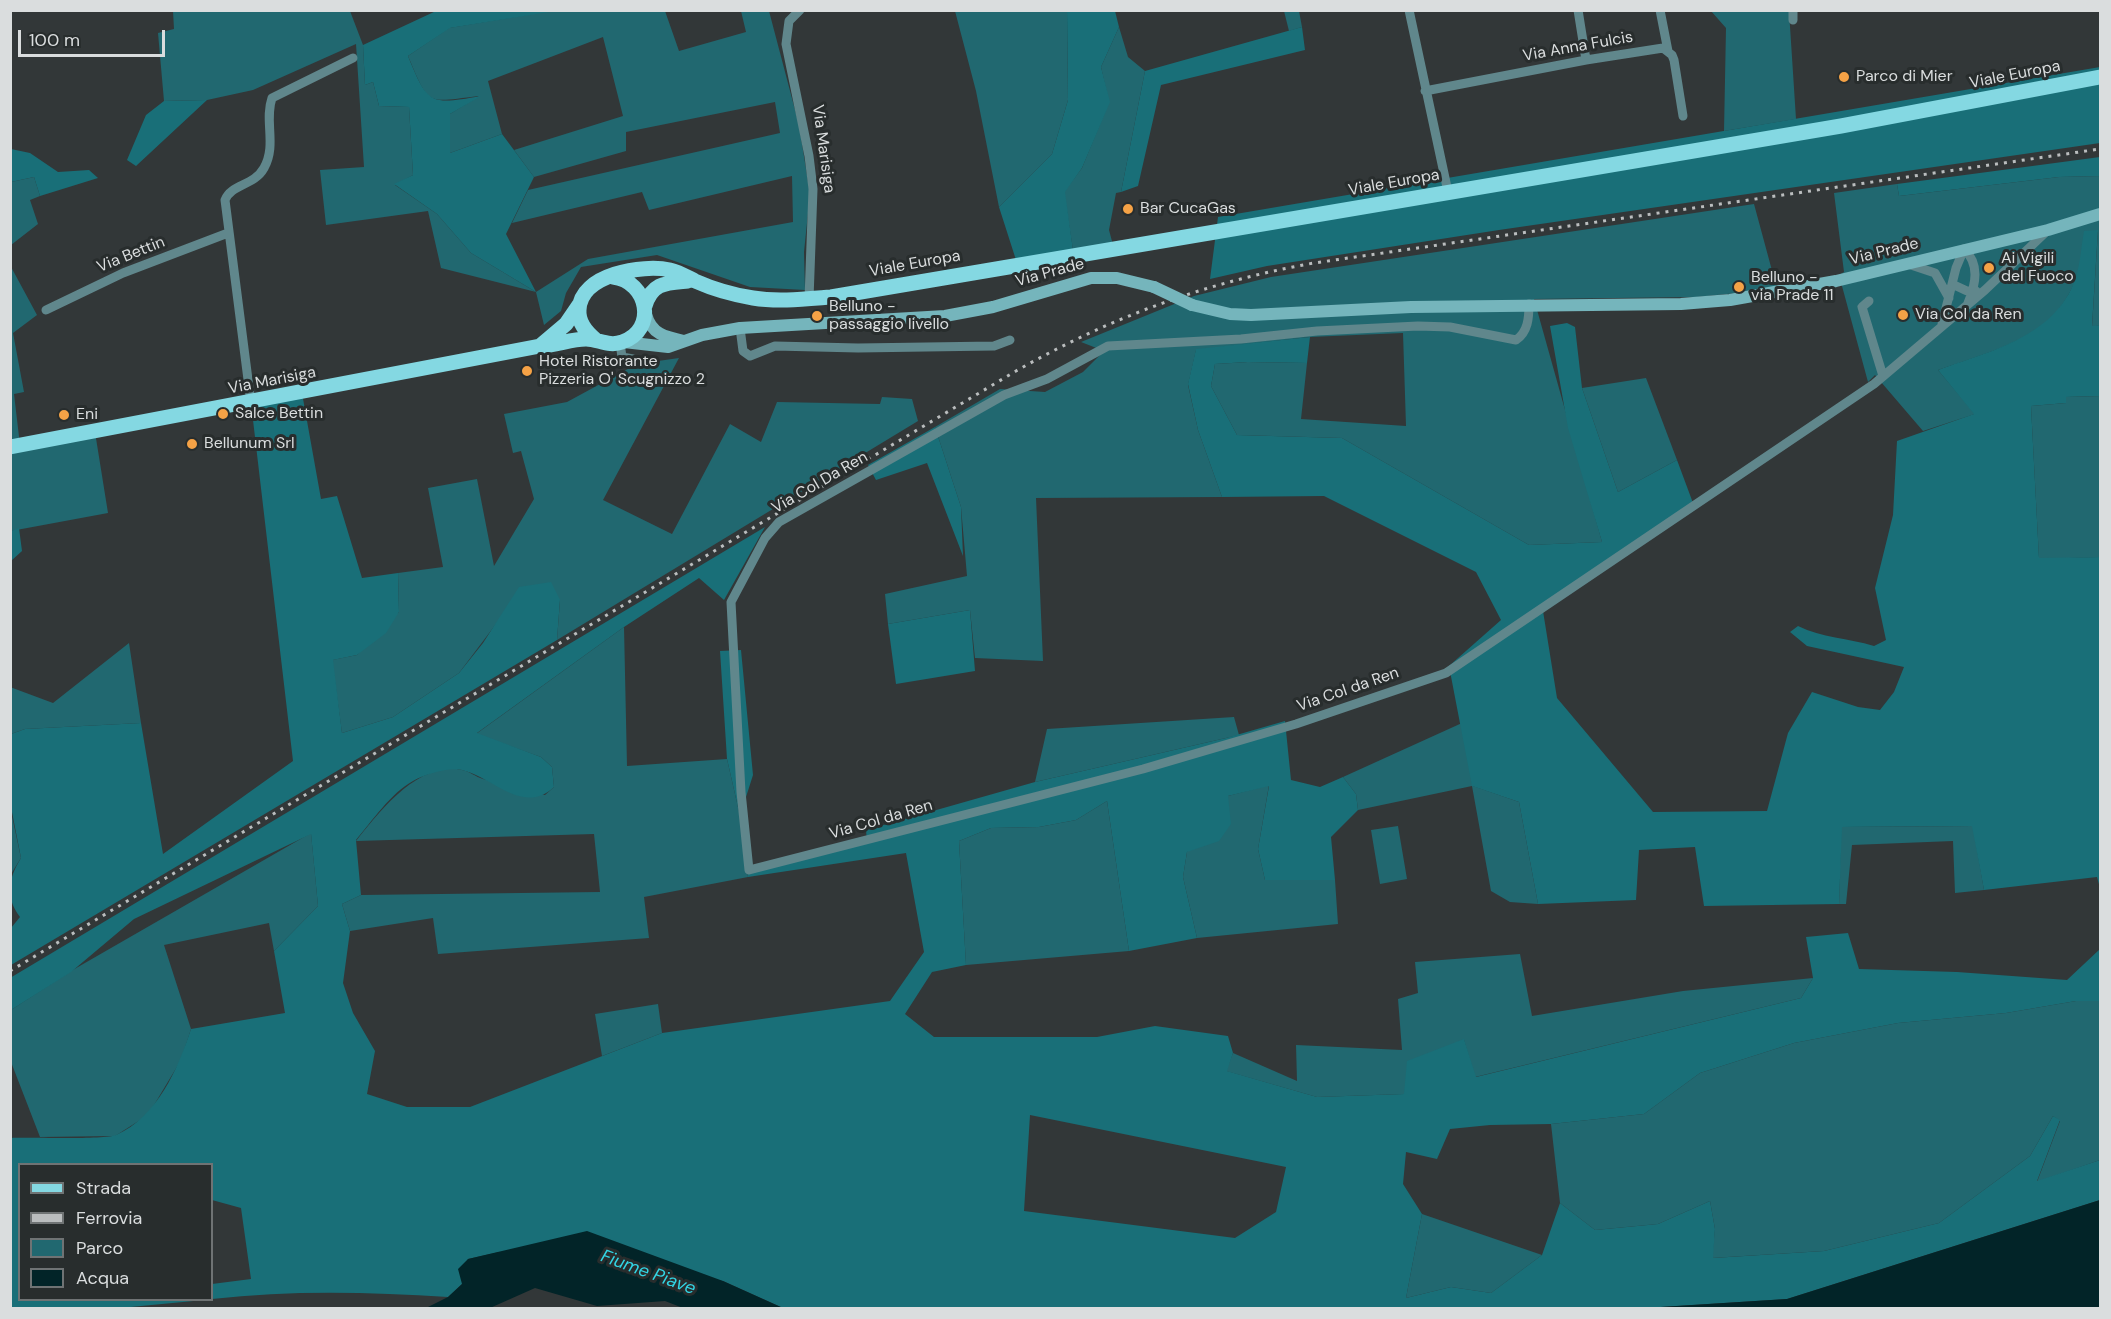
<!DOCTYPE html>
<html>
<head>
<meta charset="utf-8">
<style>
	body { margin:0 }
	#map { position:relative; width:2111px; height:1319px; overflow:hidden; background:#323738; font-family:"DM Sans",sans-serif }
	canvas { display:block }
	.frame { position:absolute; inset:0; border:12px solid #daddde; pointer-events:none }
	.legend { position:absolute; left:18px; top:1163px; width:195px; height:138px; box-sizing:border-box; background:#282d2d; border:2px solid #6f7374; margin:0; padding:8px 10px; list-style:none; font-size:18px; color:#daddde }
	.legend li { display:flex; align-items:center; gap:12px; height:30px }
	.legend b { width:30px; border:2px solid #6f7374 }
	.scale { position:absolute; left:18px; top:30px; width:147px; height:27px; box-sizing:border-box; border:3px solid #daddde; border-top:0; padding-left:8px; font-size:18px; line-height:21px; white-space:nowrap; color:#daddde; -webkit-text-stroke:4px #282d2d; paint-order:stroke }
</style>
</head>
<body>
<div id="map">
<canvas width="2111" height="1319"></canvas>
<div class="frame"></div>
<ul class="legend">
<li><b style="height:8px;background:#84d8e2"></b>Strada</li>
<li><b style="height:8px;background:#babdbe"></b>Ferrovia</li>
<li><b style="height:16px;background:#216870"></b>Parco</li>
<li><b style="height:16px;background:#022428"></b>Acqua</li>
</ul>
<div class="scale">100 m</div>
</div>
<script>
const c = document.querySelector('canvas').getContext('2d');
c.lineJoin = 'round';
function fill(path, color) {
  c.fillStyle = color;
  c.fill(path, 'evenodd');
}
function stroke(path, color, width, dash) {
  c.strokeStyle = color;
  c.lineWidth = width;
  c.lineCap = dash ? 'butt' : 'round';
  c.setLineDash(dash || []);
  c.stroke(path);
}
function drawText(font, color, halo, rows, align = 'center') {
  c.font = font + ' "DM Sans",sans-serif';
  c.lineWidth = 6;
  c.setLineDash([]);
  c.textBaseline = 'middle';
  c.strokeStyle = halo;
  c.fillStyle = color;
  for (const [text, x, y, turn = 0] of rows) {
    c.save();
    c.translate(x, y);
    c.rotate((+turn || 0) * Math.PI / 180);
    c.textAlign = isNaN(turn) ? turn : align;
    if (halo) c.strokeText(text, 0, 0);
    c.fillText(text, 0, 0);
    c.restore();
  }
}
fill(new Path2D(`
	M555,10L665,11L679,51L746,32L741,11H769L799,125L810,194L804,252L805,290L750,287L657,255L581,267L566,293L561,311L544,325L536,292L441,268L428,211L326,225L320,170L364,167L356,44L253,90L207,100L164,101L158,33L174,29L173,11H350L363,45L365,85L373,82L379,106L409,107L413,175L395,185L437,214L471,253L536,292L588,259L793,222L792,176L649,210L642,192L512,223L528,190L780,133L775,102L626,132V151L534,177L514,150L623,116L603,37L488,81L502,134L450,153V114L479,96C426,102 430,108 408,56L449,28Z
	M955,11H1067L1068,100L1052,154L999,207L976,91Z
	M1284,11H1299L1302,27L1289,31Z
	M1711,11H1789L1796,119L1724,131L1726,28Z
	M1119,27L1128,57L1145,71L1121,192L1116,193L1109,230L1113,245L1073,250L1064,192L1082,168L1109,102L1101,67Z
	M2100,176V325L2092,327L2098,230C2086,258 2075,288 2057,312C2036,341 1971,358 1938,370L1975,414L1923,431L1875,375L1868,382L1839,275L1844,272L1834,193L1897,184L1899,196L2059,177Z
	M34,177L40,196L30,200L38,224L11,245V182Z
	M1754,204L1777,289L1697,297L1534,299L1602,542L1529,545L1342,438L1237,435L1211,386L1215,364L1248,362L1307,363L1301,419L1406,426L1403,333L1310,337L1196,350L1188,385L1198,430L1222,497L1036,498L1043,661L975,658L970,610L888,624L885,594L967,576L961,507L935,427L1000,389L1045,392L1083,372L1104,351L1081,342L1194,296L1271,277Z
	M10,265L37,315L13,333L24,392L14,394L20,445L95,432L108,513L11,531Z
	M679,358L603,500L672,534L730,424L761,442L777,402L880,404L882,397L912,399L918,421L557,640L560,600L502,616L459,673L393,717L342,733L332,660L357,655L399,612L398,573L443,567L428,488L477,479L494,566L534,499L521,451L513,453L504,414L567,402L637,364Z
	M1646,378L1677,460L1618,492L1582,388Z
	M2100,396V557L2039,559L2031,406L2066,403V397Z
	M624,627L627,766L727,759L740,816L748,877L644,897L649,938L438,954L433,918L350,931L342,904L361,895L600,892L594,834L356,841C379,812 419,760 462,770C469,771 476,777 483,779C503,785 524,790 545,795L554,787L552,767L541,757L476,734Z
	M129,643L141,723L25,729L11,734L10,687L53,703Z
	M1234,717L1239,735L1035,782L1047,729Z
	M1462,723L1473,786L1519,802L1538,904L1510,902L1491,891L1472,786L1358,810L1356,794L1343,777Z
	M1269,785L1258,849L1265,880H1335L1338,924L1197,938L1183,877L1187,852L1228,796Z
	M1107,801L1129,951L966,965L959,841L991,828L1039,827L1076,820Z
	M10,807L21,858L11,874H10Z
	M1398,826L1407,879L1380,884L1371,830Z
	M1973,826L1984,890L1955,893L1953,841L1852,845L1846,904H1839L1841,827Z
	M311,833L318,906L274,951L269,923L164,945L191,1029L181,1060L148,1115L115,1136L40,1137L11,1062V1010L71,971Z
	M1520,954L1532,1016L1683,991L1813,978L1801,998L1475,1077L1464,1040L1405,1094L1317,1097L1226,1071L1233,1053L1297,1081L1296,1045L1402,1050L1398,999L1418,993L1415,962Z
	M2076,1001H2100V1160L2037,1182L2060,1121L2053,1116L2030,1156L1939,1223L1824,1251L1712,1258L1715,1229L1710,1201L1658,1224L1595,1230L1560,1203L1551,1124L1644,1114L1700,1073L1794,1043L1898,1023L2006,1013Z
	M658,1004L662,1033L602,1056L595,1014Z
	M1422,1214L1542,1255L1491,1293L1451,1287L1406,1298Z`), '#216870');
fill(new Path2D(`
	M436,11H555L450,28L408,56C428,105 430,105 481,96L450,114V153L502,134L534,177L506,234L536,292L471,253L437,214L394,184L413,175L409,107L379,106L373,82L365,85L363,45Z
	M1067,11H1115L1119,27L1101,67L1110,102L1082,168L1065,192L1073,250L1016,260L999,207L1052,154L1068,100Z
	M1302,27L1305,50L1161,85L1138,186L1121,192L1145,71Z
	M2100,67V143L1499,230L1267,266L1210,279L1218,217Z
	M207,100L136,166L127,160L146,115L164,101Z
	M11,149L30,153L58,172L89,170L98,178L40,196L34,177L11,182Z
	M2100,157V176L2059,177L1899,196L1897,184Z
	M2098,230L2092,326L2100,325V396L2066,397V403L2031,406L2039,558L2100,557V888L2097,877L1984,890L1972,826L1842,827L1839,904L1704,906L1695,847L1639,850L1636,900L1538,904L1519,802L1472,786L1449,666L1501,620L1476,572L1324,496L1222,497L1198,430L1188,384L1196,349L1310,337L1307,363L1248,362L1215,364L1211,386L1237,435L1342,438L1529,545L1602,542L1568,428L1550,326L1567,323L1575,327L1582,388L1618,492L1677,460L1693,503L1543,611L1557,698L1653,812L1767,811L1788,733L1812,692L1858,707L1880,710L1894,692L1904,667L1807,646L1790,632L1798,626C1822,638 1848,638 1874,646L1886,640L1875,588L1893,515L1897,441L1974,414L1938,370C1989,351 2049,339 2073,285C2080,269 2081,248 2084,231Z
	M302,393L321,499L337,496L362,578L398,573L399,612L386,633L357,655L333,660L342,733L393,717L459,673L483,643L519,587L551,582L560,600L557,640L11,965V928L20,917C5,897 8,879 21,858L11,807V734L25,729L141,723L163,854L293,761L251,403Z
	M935,427L961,507L963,556L927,463L876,480L868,465Z
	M765,527L724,600L699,578L624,627L477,733L541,757L552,767L554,787C523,816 493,777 462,770C449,767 425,774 413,781C391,793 372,821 356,840L361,895L342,904L350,931L343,983L353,1013L375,1051L367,1094L407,1107H470L662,1033L890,1001L924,952L906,853L748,877L747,868L867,842L866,830L1035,782L1226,738L1285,721L1291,780L1320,787L1343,777L1356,794L1358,810L1331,837L1335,880H1265L1258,849L1269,786L1228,796L1231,824L1219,841L1187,852L1183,877L1197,938L1129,951L1107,801L1076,820L1039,827L991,828L959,841L966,965L932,972L905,1014L934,1037H1097L1155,1026L1228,1036L1233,1053L1227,1071L1317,1097L1404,1094L1407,1061L1464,1039L1476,1077L1801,998L1813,978L1806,937L1848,933L1859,969L1957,972L2067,980L2100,949V1001H2076L2006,1013L1898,1023L1794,1043L1700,1073L1644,1114L1551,1124L1490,1125L1450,1129L1437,1159L1406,1152L1403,1184L1422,1214L1406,1298L1451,1287L1491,1293L1542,1255L1560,1203L1595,1230L1658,1224L1710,1201L1715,1229L1713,1258L1824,1251L1939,1223L2030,1156L2053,1116L2060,1120L2037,1181L2100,1160V1200L1787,1299L1645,1308H783L723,1281L499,1252L468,1259L462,1284L448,1297C369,1292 290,1290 212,1299V1284L251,1279L241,1208L212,1200V1164H20V1300H204L120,1308H11V1138C29,1137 104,1140 116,1135C157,1117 178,1069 191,1029L285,1013L274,951L318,906L311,834L134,919L71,972L11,1010L10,978ZM1030,1115L1286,1167L1276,1212L1235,1238L1024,1211Z
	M19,528L22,551L11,561V531Z
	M970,610L975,671L896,684L888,624Z
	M741,650L753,775L740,816L727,759L720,651Z`), '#196f78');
fill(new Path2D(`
	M2100,1200V1308H1645L1787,1299Z
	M587,1231L723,1281L783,1308H683L665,1301L597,1306L535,1288L490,1308H426L448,1297L462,1284L458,1269L468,1259Z`), '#022428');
stroke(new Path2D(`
	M800,10L789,21L786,44L809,156L813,189L809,299
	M1409,10L1448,192
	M1578,10L1586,60
	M1660,10L1668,51
	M1793,10V20
	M1425,91L1586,60L1663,48L1672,55L1674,60L1683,116
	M1911,265L1935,273L1949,298
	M1952,284L1967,291H1976
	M1869,301L1862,307L1883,376
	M1529,304C1529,318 1528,332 1516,340L1450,327L1418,326L1317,331L1241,339L1108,346L1047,379L1004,395L779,522L765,538L731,602L741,792L749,870L1143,769L1296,724L1446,673L1874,384L1985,290L2048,230
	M46,310L123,273L228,233
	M1942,324L1956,268L1964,249C1980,264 1976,284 1968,303
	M740,328L743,351L750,356L775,346L858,348L994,346L1010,340
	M620,343L622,357L633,359
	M251,403L225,200C231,184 254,186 264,168C277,145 264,121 272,98L353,58`), '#60878c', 9);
stroke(new Path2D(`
	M1192,305L1230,314L1251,315L1411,307L1681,304L1730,300L1836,281L2048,230L2100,214
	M646,314C651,334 665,337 684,341
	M624,342L668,347L702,335L740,328L945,316L993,307L1091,278H1117L1154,287`), '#75b5bc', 12);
stroke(new Path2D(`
	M645,306C652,282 667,283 688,281
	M596,340C586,332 578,323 579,310C580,274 643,264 670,270C679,272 687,277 695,281C713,289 734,295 753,298C778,302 805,299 831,297L1841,126L2100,77
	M540,346L566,324L579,305
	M10,447L540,346C556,346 570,339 586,339C598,339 609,347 622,342C658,330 648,281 613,277`), '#84d8e2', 15);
stroke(new Path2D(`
	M10,971L1016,371C1111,317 1207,282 1314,263L2100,149`), '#babdbe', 3, [3, 6]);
stroke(new Path2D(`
	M1154,287L1192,305`), '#75b5bc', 12);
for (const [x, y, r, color] of [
	[1844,77,6,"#f5a246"],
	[1128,209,6,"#f5a246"],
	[1989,268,6,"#f5a246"],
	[1739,287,6,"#f5a246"],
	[1903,315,6,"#f5a246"],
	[817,316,6,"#f5a246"],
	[527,371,6,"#f5a246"],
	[223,414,6,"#f5a246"],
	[64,415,6,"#f5a246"],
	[192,444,6,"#f5a246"]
]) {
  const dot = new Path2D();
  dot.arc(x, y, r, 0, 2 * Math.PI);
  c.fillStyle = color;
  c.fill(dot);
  stroke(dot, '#282d2d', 2);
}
drawText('16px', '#daddde', '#282d2d', [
	["Via Anna Fulcis",1578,47,-10],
	["Viale Europa",2015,75,-11],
	["Via Marisiga",823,149,82],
	["Viale Europa",1394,183,-10],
	["Via Prade",1884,252,-14],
	["Via Bettin",131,255,-22],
	["Viale Europa",915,264,-10],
	["Via Prade",1050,273,-15],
	["Via Marisiga",272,381,-11],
	["Via Col Da Ren",820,483,-30],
	["Via Col da Ren",1348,690,-19],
	["Via Col da Ren",881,820,-16]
]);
drawText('16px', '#daddde', '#282d2d', [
	["Parco di Mier",1856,77],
	["Bar CucaGas",1140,209],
	["Ai Vigili",2001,259],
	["del Fuoco",2001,277],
	["Belluno -",1751,278],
	["via Prade 11",1751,296],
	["Belluno -",829,307],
	["passaggio livello",829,325],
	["Via Col da Ren",1915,315],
	["Hotel Ristorante",539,362],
	["Pizzeria O' Scugnizzo 2",539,380],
	["Salce Bettin",235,414],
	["Eni",76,415],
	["Bellunum Srl",204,444]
], 'left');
drawText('italic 18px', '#32d5e4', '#282d2d', [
	["Fiume Piave",648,1273,20]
]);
</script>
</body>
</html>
